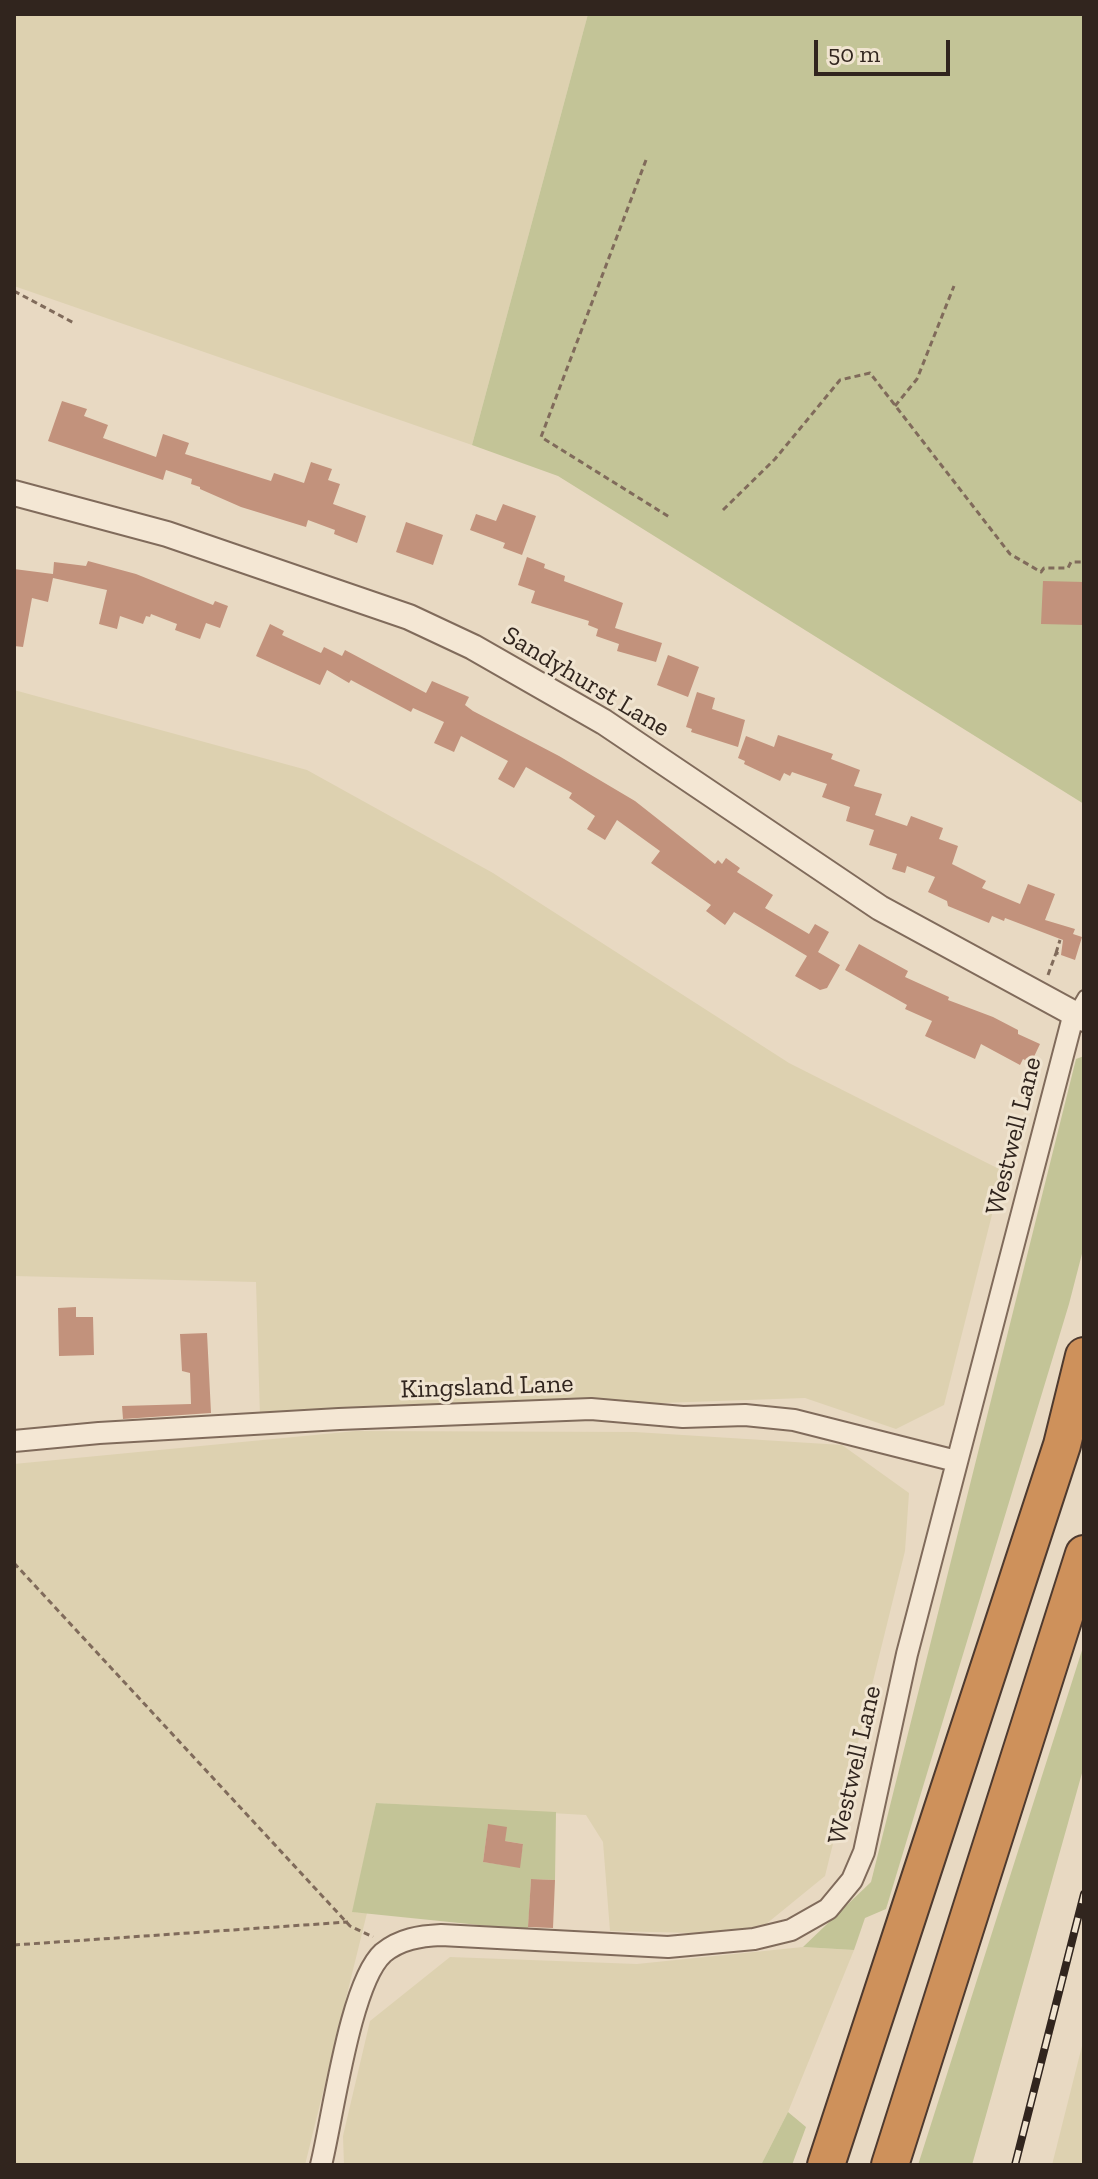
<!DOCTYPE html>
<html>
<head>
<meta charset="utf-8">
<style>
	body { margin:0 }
	#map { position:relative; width:1098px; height:2179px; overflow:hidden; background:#e8d9c2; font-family:"Zilla Slab",serif }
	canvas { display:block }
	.frame { position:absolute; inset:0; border:16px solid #31251e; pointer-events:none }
	.scale { position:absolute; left:814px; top:40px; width:136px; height:36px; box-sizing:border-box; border:4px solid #31251e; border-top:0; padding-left:10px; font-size:24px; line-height:28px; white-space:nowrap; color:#31251e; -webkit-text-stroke:6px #f0e4d0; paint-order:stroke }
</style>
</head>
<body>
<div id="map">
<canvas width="1098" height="2179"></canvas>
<div class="frame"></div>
<div class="scale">50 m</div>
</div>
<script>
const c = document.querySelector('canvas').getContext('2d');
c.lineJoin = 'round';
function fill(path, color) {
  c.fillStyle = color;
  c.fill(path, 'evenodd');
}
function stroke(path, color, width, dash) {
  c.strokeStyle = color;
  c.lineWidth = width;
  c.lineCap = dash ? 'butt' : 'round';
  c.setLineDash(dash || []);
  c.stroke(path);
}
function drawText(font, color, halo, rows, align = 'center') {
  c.font = font + ' "Zilla Slab",serif';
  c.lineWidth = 6;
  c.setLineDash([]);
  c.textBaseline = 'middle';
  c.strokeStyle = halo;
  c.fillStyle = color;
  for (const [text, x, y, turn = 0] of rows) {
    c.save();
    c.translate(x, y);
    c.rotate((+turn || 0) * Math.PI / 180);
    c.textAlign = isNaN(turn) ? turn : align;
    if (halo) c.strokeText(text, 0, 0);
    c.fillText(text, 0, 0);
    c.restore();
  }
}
fill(new Path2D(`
	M14,14H588L472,445L14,286Z
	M14,690L307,770L493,873L789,1063L1003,1171L944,1405L896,1429L805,1398L260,1417L256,1282L14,1276Z
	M356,1431L635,1432L842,1445L909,1493L905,1551L825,1876L760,1929L695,1933L610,1931L603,1842L586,1815L376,1803L353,1912L367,1913L305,2165H14V1464Z
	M803,1947L854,1950L788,2112L761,2165H344L343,2136L370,2021L450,1957L637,1964Z
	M1084,2038V2165H1052Z`), '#ddd1b0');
fill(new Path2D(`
	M588,14H1084V804L558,476L472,445Z
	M1084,1056V1246L1069,1304L886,1909L865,1918L854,1950L803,1947L871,1882L1076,1059Z
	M1084,1644V1766L972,2165H918Z
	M376,1803L556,1812L555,1880L531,1879L528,1930L352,1912ZM488,1825L505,1841L523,1844L519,1867L483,1862Z
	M788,2112L806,2127L792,2165H761Z`), '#c3c497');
fill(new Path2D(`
	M62,401L87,409L84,416L108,425L103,438L156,457L163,434L189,443L185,454L271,481L274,473L304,483L311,462L332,469L328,480L340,484L333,504L366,516L357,543L334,534L335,530L308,520L306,527L241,507L200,489V487L191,484L192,479L166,470L163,480L48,441Z
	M503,504L536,516L522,555L503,548L505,543L470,530L476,514L496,521Z
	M406,522L443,535L433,565L396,552Z
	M527,557L545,564L544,568L565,576L564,581L623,603L615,628L662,643L656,662L617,651L619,644L596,636L598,629L588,625L589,621L531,603L535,591L518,585Z
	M88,561L136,574L213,605L215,601L228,606L220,628L206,623L200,639L175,630L177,624L151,614L150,617L146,616L143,624L120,616L117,629L99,624L107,590L53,578L48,602L32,598L23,647L14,646V569L53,574L54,562L86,566Z
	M1043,581L1084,582V625L1041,624Z
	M270,624L284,631L282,635L321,653L324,647L342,656L345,650L426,693L432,681L469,697L465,705L473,711L559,756L635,801L715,864L718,860L722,864L726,858L740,868L737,872L773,895L765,908L809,934L815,924L829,932L818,952L840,965L827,988L820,990L795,976L807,956L734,912L725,925L706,911L711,905L651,863L660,851L617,820L605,840L587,829L595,816L569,798L572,793L526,767L514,788L498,779L508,761L461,736L454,752L434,743L444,722L413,708L411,712L351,680L349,683L327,670L320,685L256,656Z
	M668,655L699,667L688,697L657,685Z
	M697,692L715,698L712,709L745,720L738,747L691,732L692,729L686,727Z
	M778,735L833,754L831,759L860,770L854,786L882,794L875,815L907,826L911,816L943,828L939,839L958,846L952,864L986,881L982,888L1020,904L1028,884L1055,894L1045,920L1075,929L1073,934L1082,937L1075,960L1061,955L1063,940L1005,918L1004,921L992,916L989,923L948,906L947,901L928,892L935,877L907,866L905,873L892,869L897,854L869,845L874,830L846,821L850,807L822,797L827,784L792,772L790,776L784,773L780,781L744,764L745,761L738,758L746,736L774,747Z
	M859,944L908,971L905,977L949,997L948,1000L993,1017L1018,1030V1034L1040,1044L1031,1063L1023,1059L1020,1065L981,1044L975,1059L925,1036L932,1021L905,1009L907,1005L845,970Z
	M76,1307V1317H93L94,1355L59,1356L58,1308Z
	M207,1333L211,1413L123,1419L122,1406L191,1404L190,1373L182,1371L180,1334Z
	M488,1824L507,1827L505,1841L523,1844L520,1868L483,1862Z
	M531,1879L555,1880L553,1928L528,1927Z`), '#c2927c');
const service = new Path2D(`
	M1074,1013L1084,996`);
const minor = new Path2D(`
	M14,1441L99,1433L339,1419L591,1409L683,1417L745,1415L794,1420L956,1461
	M321,2165C333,2117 350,1983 383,1953C400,1939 420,1936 441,1935L668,1947L754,1939L791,1930L828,1909L852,1880L864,1852L907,1654L1074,1013`);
const tertiary = new Path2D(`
	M14,493L167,534L409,617L473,647L604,722L880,908L1084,1019`);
const motorway = new Path2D(`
	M826,2165L1062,1445L1084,1356
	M890,2165L1084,1554`);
stroke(service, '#806b5b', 14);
stroke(minor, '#806b5b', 24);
stroke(tertiary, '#806b5b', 28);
stroke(motorway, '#4e3a2f', 40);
stroke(new Path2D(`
	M646,160L541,437L671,518
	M14,291L74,323
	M895,406L917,379L954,286
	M723,510L775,459L840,380L870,373L1010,554L1041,572L1044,568H1068L1071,562H1084
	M1056,953L1060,940
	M1048,975L1056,953L1061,954
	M14,1563L350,1926L373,1937
	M14,1945L348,1922`), '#806b5b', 3, [6, 4]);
stroke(service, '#f4e7d4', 10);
stroke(minor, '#f4e7d4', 20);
stroke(tertiary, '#f4e7d4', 24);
stroke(motorway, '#ce915b', 36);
const rail = new Path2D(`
	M1015,2165L1084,1894`);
stroke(rail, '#31251e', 8);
stroke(rail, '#f0e4d0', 5, [15]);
drawText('26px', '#31251e', '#f0e4d0', [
	["Sandyhurst Lane",586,682,31],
	["Westwell Lane",1014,1136,-76],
	["Kingsland Lane",487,1387,-2],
	["Westwell Lane",855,1765,-77]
]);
</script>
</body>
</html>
